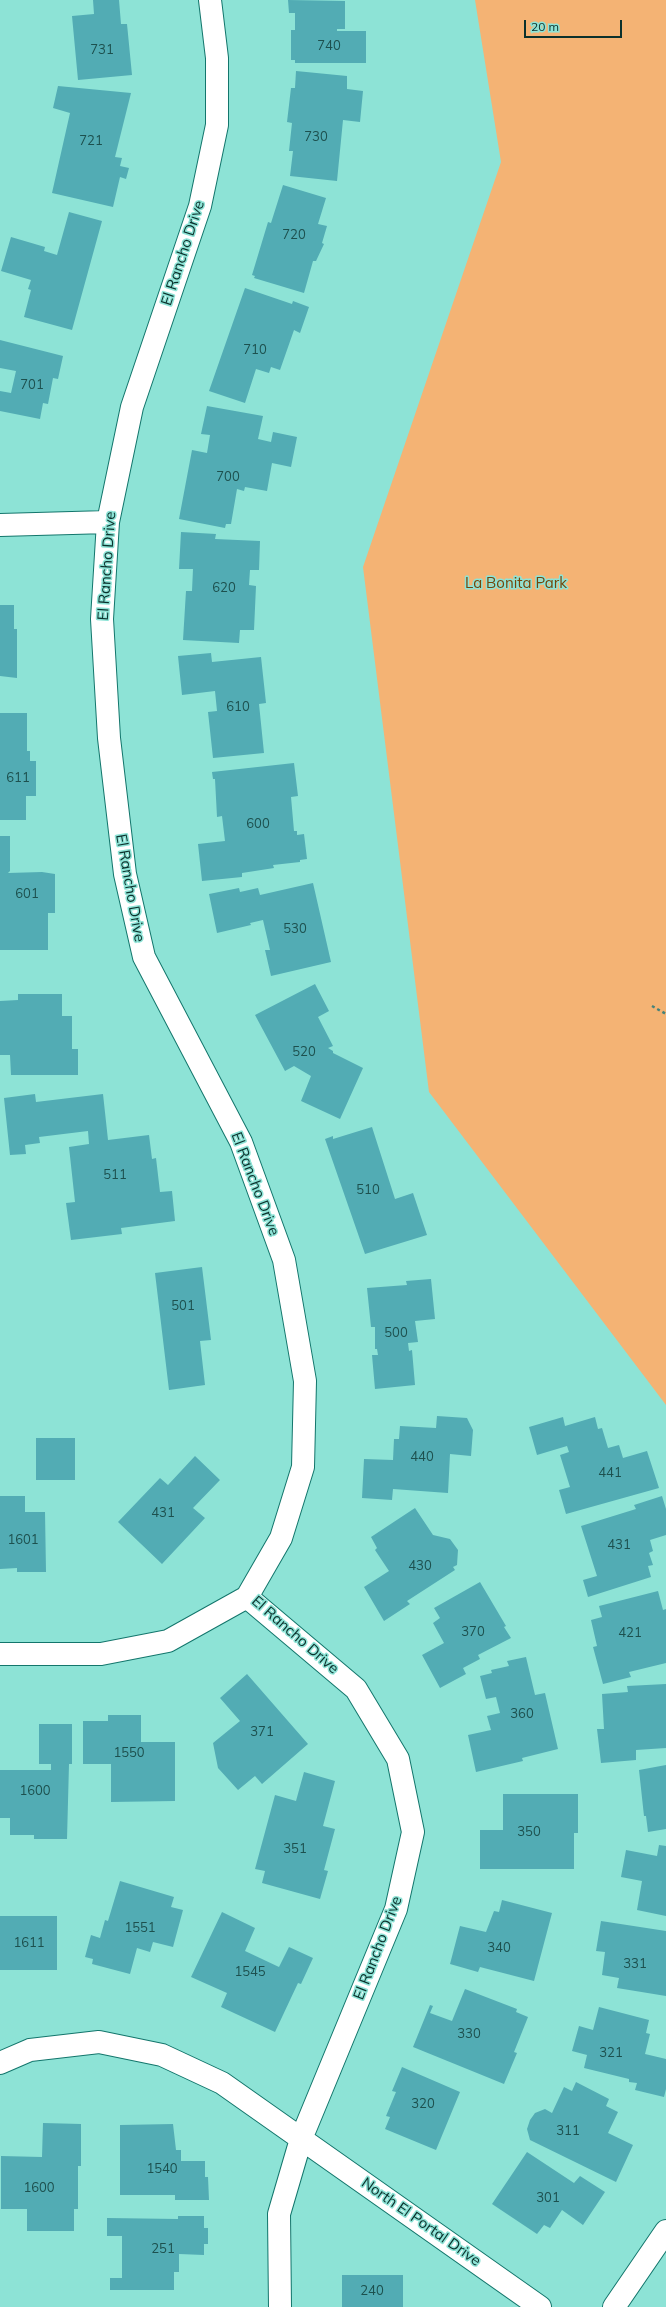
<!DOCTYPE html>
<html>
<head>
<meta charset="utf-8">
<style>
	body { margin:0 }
	#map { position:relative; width:666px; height:2307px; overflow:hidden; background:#8de3d6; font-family:Mulish,sans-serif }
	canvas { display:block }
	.scale { position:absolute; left:524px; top:20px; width:98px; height:18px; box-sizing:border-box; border:2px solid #0b312c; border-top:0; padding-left:5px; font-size:12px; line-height:14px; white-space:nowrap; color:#0b312c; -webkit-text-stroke:3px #8de3d6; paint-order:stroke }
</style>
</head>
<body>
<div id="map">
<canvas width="666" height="2307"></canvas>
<div class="scale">20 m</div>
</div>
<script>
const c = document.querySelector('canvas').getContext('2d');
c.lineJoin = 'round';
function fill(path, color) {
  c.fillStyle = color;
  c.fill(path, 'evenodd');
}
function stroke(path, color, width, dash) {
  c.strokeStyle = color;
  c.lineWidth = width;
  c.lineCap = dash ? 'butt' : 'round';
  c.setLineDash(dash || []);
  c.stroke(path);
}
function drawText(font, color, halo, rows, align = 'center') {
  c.font = font + ' Mulish,sans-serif';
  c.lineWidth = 3;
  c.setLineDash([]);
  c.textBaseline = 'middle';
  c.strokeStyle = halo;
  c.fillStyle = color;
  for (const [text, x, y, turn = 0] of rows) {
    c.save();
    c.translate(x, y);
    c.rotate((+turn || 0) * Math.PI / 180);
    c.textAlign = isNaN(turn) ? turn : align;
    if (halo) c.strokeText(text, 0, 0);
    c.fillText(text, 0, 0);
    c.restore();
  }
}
fill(new Path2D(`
	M475,0H666V1405L429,1092L363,567L501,162Z`), '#f4b374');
fill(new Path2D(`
	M93,0H119L121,24H127L132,75L78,80L72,16L94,14Z
	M288,0L345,1V29H337V31H366V63H295V60H291V30H295V13H289Z
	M296,71L347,76V89L363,91L360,122L343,120L337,181L290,176L293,151H289L292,123L287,122L291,88H295Z
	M58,86L131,93L115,157L122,158L120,166L129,168L126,179L120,177L113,207L52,193L70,113L53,108Z
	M283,185L326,198L318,224L327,226L322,243L324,244L316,261H313L304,293L254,278L255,276L252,275L268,222L271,223Z
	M69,212L102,221L72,330L24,317L31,290L28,289L31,280L1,271L11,237L45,247L44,251L57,255Z
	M245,288L292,304L293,301L309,307L300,333L294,330L280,370L271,367L269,373L256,369L245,403L209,391Z
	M0,340L63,356L58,379L53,378L48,404L43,403L40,419L0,411V391L11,393L16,371L0,368Z
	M207,406L263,416L258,439L271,442L273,432L297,437L291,467L272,463L267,491L245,487L244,491L237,489L231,524H226L225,528L179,519L192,450L207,453L210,435L201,434Z
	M181,532L216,534L215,539L260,541L259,570H250L249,585L256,586L254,630H240L239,643L183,640L186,591H192L193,569H179Z
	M0,605H14V629H17V678L0,676Z
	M211,653L212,662L261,657L266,703L259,704L264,753L213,758L208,712L217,711L215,691L182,695L178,656Z
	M0,713H27V751H30V761H36V796H26V820H0Z
	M294,763L298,796L291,797L294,831H297V835L304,834L307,859L300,860V862L273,865L274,868L242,873V877L202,881L198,844L225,841L222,816L217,817L215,779H213L212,772Z
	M0,836H10V871L8,873L42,872L55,874V913H48V950H0Z
	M313,883L331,962L271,976L265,950H270L263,920L250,923L251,925L217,933L209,894L239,888L240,892L258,888L260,895Z
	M315,984L329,1011L318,1017L333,1046L328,1048L333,1051V1053L363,1068L340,1119L301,1101L311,1076L294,1066L285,1071L255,1015Z
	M18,994H62V1016H72V1049H78V1075H11L10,1055H0V1001L18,1000Z
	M35,1094L36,1102L103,1094L108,1140L149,1135L152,1159L156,1158L160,1192L172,1191L175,1221L121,1228L122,1234L71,1240L66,1203L75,1202L69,1147L89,1144L88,1131L39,1137L40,1143L25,1145L26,1154L10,1155L4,1098Z
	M372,1127L395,1199L413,1193L427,1235L365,1254L325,1139L333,1136V1139Z
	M202,1267L211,1340L200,1341L205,1385L169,1390L155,1273Z
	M431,1279L435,1319L415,1321L418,1342L408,1343L409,1351L412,1350L415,1385L375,1389L372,1355H378L377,1349H375V1327H371L367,1288L407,1285L406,1281Z
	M437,1416L467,1418L473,1430L471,1456L450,1454L448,1493L393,1489L392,1500L362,1498L364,1459L393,1460L394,1439H399L400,1426L436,1428Z
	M563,1417L565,1426L595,1417L598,1429L602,1428L608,1448L619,1445L623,1458L647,1451L659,1488L566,1514L559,1490L570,1487L560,1455L569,1452L567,1446L537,1455L529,1427Z
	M36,1438H75V1480H36Z
	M195,1456L220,1480L193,1508L205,1518L162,1564L118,1522L160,1478L168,1485Z
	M0,1496H25V1512H45L46,1572H17V1568L0,1569Z
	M662,1496L666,1509V1535L650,1540L653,1551L649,1553L653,1565L648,1566L651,1577L588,1597L583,1580L597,1576L581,1526L636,1509L634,1505Z
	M415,1508L433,1535L450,1539L458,1550L457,1565L453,1567L455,1570L407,1601L410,1604L384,1621L364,1587L389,1571L375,1550L377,1548L371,1537Z
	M480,1582L506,1626L504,1627L511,1638L478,1655L480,1659L463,1668L466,1674L440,1688L422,1655L444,1643L433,1623L440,1618L434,1608Z
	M658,1591L663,1610L666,1609V1663L629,1672L631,1677L603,1684L593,1647L597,1646L591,1620L602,1617L599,1606Z
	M526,1657L535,1695L545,1693L558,1749L522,1758L523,1761L476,1772L468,1735L491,1730L487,1716L500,1713L496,1697L486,1699L480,1676L492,1673L491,1670L509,1666L507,1661Z
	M247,1674L308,1744L262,1784L255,1776L238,1790L218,1768L213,1743L240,1721L220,1698Z
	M666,1684V1748L636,1750V1760L601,1763L597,1729H604L602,1694L628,1692L627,1686Z
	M108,1715H141V1742H175V1801L111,1802V1764H83V1721H108Z
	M39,1724H72V1764H69L67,1839H34V1835H10V1818H0V1770H51V1764H39Z
	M666,1765V1829L648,1832L646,1816H644L639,1770Z
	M304,1772L335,1781L323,1826L335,1829L324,1870L328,1871L320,1899L262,1883L265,1871L255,1869L275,1795L296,1801Z
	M503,1794H578V1833H574V1869H480V1830H503Z
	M659,1845L666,1846V1916L637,1910L642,1881L621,1877L626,1850L657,1856Z
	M120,1881L174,1897L171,1907L183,1910L173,1947L153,1942L150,1952L137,1948L130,1974L92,1964L93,1959L85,1957L91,1935L100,1938L105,1920L108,1921Z
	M502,1900L552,1913L534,1981L480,1967L478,1972L450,1964L460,1926L486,1932L494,1911L499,1912Z
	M222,1912L255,1928L245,1951L279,1967L289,1947L313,1958L301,1984L298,1983L275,2032L221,2007L227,1993L191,1977Z
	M0,1916H57V1970H0Z
	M601,1921L666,1931V1996L617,1988L619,1978L602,1975L605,1952L596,1951Z
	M465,1989L517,2009L516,2012L528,2017L514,2052L517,2053L504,2084L413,2047L430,2005L433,2006L430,2013L452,2021Z
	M599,2007L649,2020L646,2033L650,2034L645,2054L666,2059V2089L664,2097L635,2090L637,2083L629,2082V2079L584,2068L587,2055L572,2051L579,2026L593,2030Z
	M402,2067L460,2092L436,2150L385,2129L390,2117L386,2116L396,2092L392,2091Z
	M576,2082L609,2099L606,2106L618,2112L608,2133L633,2145L616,2182L530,2140L527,2129L530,2120L535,2113L545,2109L552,2113L564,2087L572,2091Z
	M43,2123L81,2124V2166H78V2209H74V2231H27V2209H1V2156L42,2157Z
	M173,2124L176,2150H181V2161H205V2177H208L209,2200H175V2195H120V2125Z
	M527,2152L574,2183L580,2176L605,2192L583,2225L562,2210L550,2228L544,2225L537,2234L492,2204Z
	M178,2216H204V2228H208V2244H204V2255L179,2254V2272H174V2290H110V2278H122V2236H107V2218L178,2219Z
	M342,2275H403V2307H342Z`), '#52acb4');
const street = new Path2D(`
	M210,0L217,58V125L200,206L132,407L108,522L102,619L109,738L125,874L144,957L241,1142L284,1260L305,1381L303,1467L281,1538L247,1597
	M0,525L108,522
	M247,1597L356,1689L398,1759L413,1832L396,1909L301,2139L279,2214L280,2307
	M0,1654H101L168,1641L247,1597
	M0,2063L30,2050L99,2042L162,2055L222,2083L540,2307
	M614,2307L666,2231`);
stroke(street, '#13766c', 24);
stroke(new Path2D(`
	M652,1006L666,1014`), '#468279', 2.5, [3, 3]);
stroke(street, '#fff', 22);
drawText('13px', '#1d504e', null, [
	["740",329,46],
	["731",102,50],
	["730",316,137],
	["721",91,141],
	["720",294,235],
	["710",255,350],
	["701",32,385],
	["700",228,477],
	["620",224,588],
	["610",238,707],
	["611",18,778],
	["600",258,824],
	["601",27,894],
	["530",295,929],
	["520",304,1052],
	["511",115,1175],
	["510",368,1190],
	["501",183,1306],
	["500",396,1333],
	["440",422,1457],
	["441",610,1473],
	["431",163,1513],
	["1601",23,1540],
	["431",619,1545],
	["430",420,1566],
	["370",473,1632],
	["421",630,1633],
	["360",522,1714],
	["371",262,1732],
	["1550",129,1753],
	["1600",35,1791],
	["350",529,1832],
	["351",295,1849],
	["1551",140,1928],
	["1611",29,1943],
	["340",499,1948],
	["331",635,1964],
	["1545",250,1972],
	["330",469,2034],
	["321",611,2053],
	["320",423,2104],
	["311",568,2131],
	["1540",162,2169],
	["1600",39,2188],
	["301",548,2198],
	["251",163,2249],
	["240",372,2291]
]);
drawText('15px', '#0b312c', '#8de3d6', [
	["El Rancho Drive",183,253,-72],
	["El Rancho Drive",107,566,-86],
	["El Rancho Drive",130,888,80],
	["El Rancho Drive",255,1184,69],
	["El Rancho Drive",295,1635,41],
	["El Rancho Drive",378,1948,-69],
	["North El Portal Drive",421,2222,35]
]);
drawText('15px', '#754509', '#8de3d6', [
	["La Bonita Park",516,583]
]);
</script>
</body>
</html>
